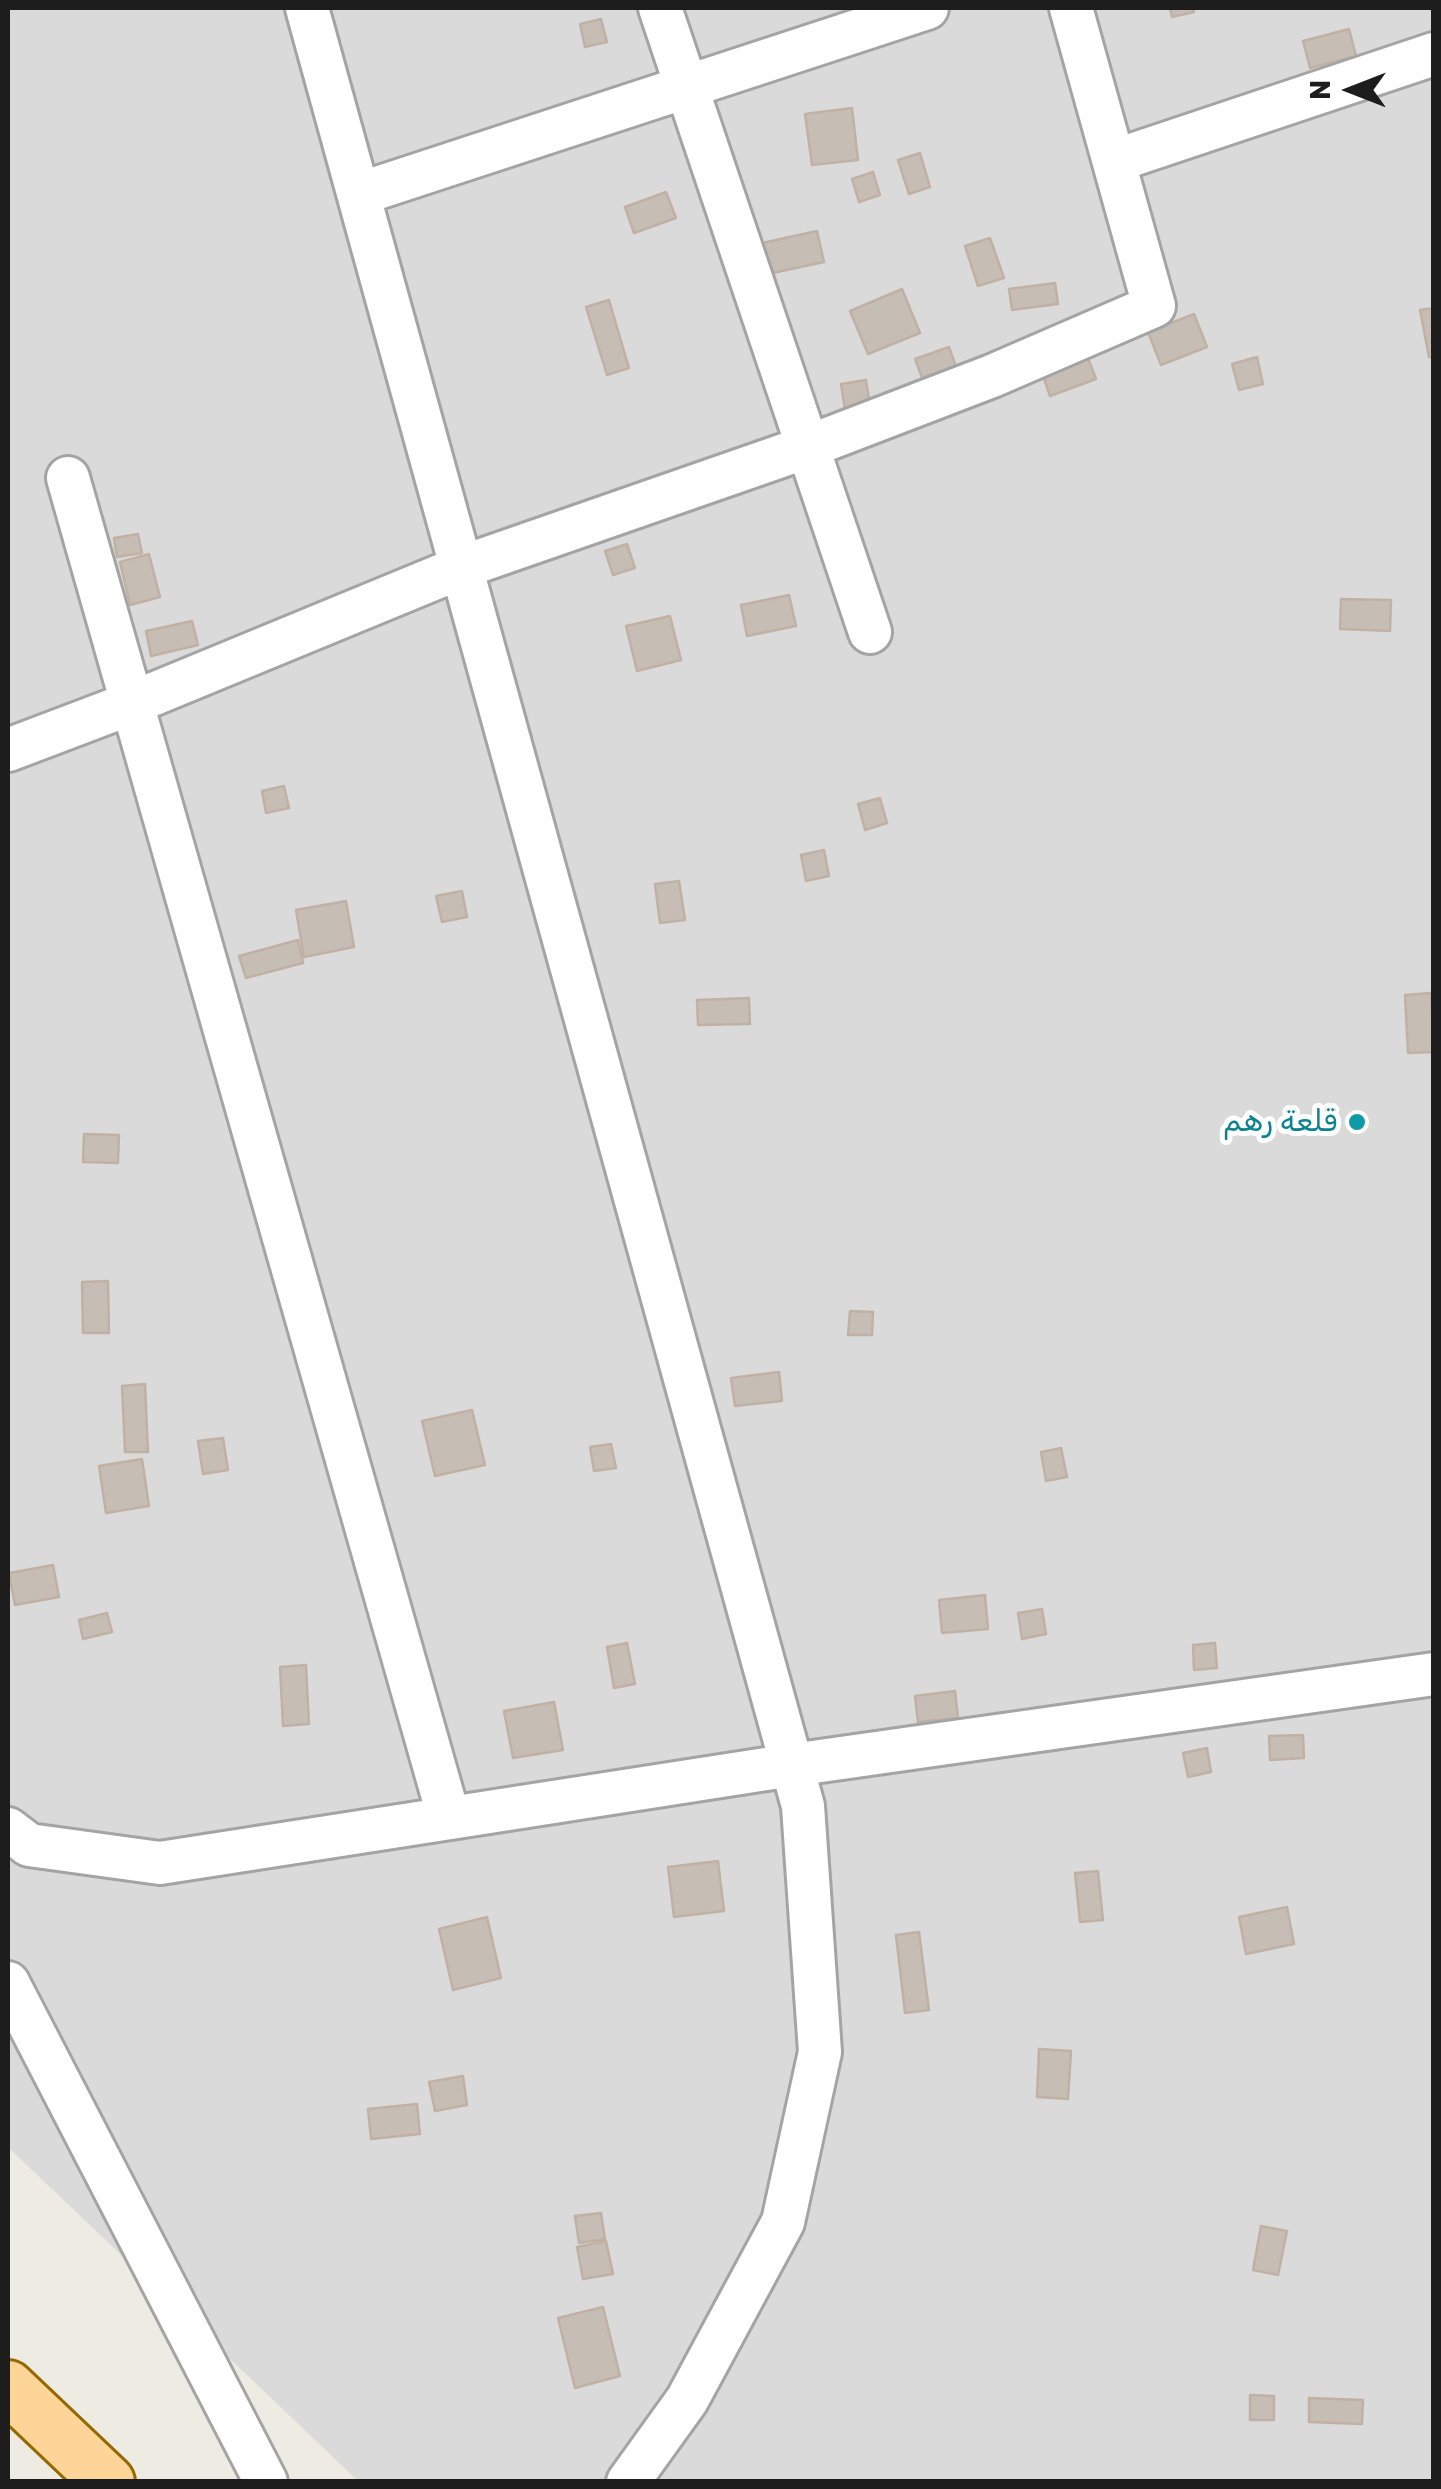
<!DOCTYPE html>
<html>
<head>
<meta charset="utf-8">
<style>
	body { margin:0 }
	#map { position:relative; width:1441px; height:2489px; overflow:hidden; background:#eeebe2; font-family:Rubik,sans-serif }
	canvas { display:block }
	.frame { position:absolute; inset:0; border:10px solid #1d1d1d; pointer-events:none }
	.north { position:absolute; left:1301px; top:40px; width:100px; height:100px; -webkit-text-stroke:8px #fff; paint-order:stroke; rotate:270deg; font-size:28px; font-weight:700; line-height:40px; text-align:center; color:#1d1d1d }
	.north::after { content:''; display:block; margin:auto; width:35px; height:45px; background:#1d1d1d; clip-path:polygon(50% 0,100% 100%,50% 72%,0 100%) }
</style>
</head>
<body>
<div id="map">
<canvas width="1441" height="2489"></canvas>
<div class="frame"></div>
<div class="north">N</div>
</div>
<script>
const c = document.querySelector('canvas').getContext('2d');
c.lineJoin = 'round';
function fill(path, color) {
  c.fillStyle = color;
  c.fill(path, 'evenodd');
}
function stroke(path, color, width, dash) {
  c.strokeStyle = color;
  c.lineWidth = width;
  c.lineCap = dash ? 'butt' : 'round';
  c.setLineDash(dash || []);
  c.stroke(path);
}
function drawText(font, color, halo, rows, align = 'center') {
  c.font = font + ' Rubik,Cairo,sans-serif';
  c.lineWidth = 10;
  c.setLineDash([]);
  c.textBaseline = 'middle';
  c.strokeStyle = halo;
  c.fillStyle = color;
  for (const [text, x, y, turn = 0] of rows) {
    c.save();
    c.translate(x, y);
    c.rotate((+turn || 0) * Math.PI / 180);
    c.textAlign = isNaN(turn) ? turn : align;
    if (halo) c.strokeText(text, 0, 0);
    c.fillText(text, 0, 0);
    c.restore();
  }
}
fill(new Path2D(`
	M8,8H1433V2481H358L8,2147Z`), '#dbdada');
const building = new Path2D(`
	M1170,8H1193L1194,12L1172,17Z
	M601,19L607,42L585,47L580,24Z
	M1349,29L1356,56L1310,68L1303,41Z
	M852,108L858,160L812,165L805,114Z
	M920,153L930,187L909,194L898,160Z
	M873,172L880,195L859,202L852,179Z
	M666,192L676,218L634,233L625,207Z
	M817,231L824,262L768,274L762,243Z
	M990,238L1004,278L978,286L965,246Z
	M1055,283L1058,304L1012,310L1009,289Z
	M902,289L920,333L868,354L850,311Z
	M609,300L629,368L607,375L586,307Z
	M1434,308V357H1429L1420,310Z
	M1194,314L1207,347L1161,365L1148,332Z
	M949,347L959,375L926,388L915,359Z
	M1086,353L1096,379L1050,396L1041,370Z
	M1257,357L1263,384L1239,390L1232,364Z
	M866,380L870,405L845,409L841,384Z
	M138,534L142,553L117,557L114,538Z
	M627,544L635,568L613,575L605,551Z
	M149,554L160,597L130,605L120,562Z
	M789,595L796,626L747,636L741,605Z
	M1341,599L1391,600L1390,631L1340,629Z
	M670,616L681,660L637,671L626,626Z
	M192,621L198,645L151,656L146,631Z
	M284,786L289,808L266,813L262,791Z
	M880,798L887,823L865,830L858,804Z
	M824,850L829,876L806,881L801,855Z
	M679,881L685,920L660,923L655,884Z
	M462,891L467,917L442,922L436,896Z
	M346,901L354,947L304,957L296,910Z
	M298,940L303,963L246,978L239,956Z
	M1431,993L1434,1052L1408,1053L1405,995Z
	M749,998L750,1024L698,1025L697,1000Z
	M84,1134L119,1135L118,1163L83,1162Z
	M108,1281L109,1333H83L82,1282Z
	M850,1311L873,1312L872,1335H848Z
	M779,1372L782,1401L735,1406L731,1378Z
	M145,1384L148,1452H125L122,1386Z
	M472,1410L485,1465L435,1476L422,1421Z
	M223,1438L228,1470L203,1474L198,1441Z
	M611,1444L616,1468L594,1471L590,1447Z
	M1061,1448L1067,1477L1046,1481L1041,1452Z
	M142,1459L149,1506L106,1513L99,1466Z
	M53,1565L59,1597L15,1605L9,1573Z
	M985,1595L988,1629L942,1633L939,1600Z
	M1042,1609L1046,1634L1022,1639L1018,1613Z
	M107,1613L112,1632L83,1639L79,1620Z
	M627,1643L635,1684L614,1688L607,1647Z
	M1215,1643L1217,1668L1194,1670L1193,1645Z
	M306,1665L309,1724L283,1726L280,1667Z
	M955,1691L958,1718L918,1722L915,1696Z
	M554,1702L563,1750L513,1758L504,1711Z
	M1303,1735L1304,1758L1270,1760L1269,1736Z
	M1207,1748L1211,1772L1188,1777L1183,1753Z
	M718,1861L724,1911L674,1917L668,1867Z
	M1098,1871L1103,1920L1080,1922L1075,1873Z
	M1287,1907L1294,1944L1246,1954L1239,1917Z
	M487,1917L501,1978L453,1990L439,1929Z
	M919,1932L929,2010L905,2013L896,1935Z
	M1039,2049L1071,2051L1068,2099L1037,2097Z
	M463,2076L467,2105L435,2111L429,2082Z
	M417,2104L420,2134L371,2139L368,2109Z
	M601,2213L605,2239L579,2243L575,2216Z
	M1261,2226L1287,2231L1278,2275L1253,2270Z
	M606,2241L613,2274L583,2279L577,2247Z
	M603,2307L620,2376L575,2388L558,2318Z
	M1250,2395L1274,2396V2420H1250Z
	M1309,2398L1363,2400L1362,2424L1309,2422Z`);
fill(building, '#c6bdb5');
stroke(building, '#c0b1a4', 2.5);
const minor = new Path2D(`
	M307,8L803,1806L820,2052L783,2222L687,2400L628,2482
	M660,8L870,632
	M1114,161L1434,54
	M359,194L927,8
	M68,478L449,1818
	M8,750L132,703L462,567L807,447L992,376L1154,306L1071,8
	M8,1829L29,1845L160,1863L792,1765L1434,1674
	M8,1983L266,2482`);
const major = new Path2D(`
	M8,2387L108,2482`);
stroke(minor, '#a4a4a4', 48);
stroke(major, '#966800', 58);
stroke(minor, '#fff', 42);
stroke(major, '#fed598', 52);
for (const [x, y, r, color] of [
	[1357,1122,10,"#0f9aa8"]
]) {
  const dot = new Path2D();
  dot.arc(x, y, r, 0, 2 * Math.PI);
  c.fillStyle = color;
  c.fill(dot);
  stroke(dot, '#fff', 4);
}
drawText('30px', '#0d838f', '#fff', [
	["قلعة رهم",1337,1122]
], 'right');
</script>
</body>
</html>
